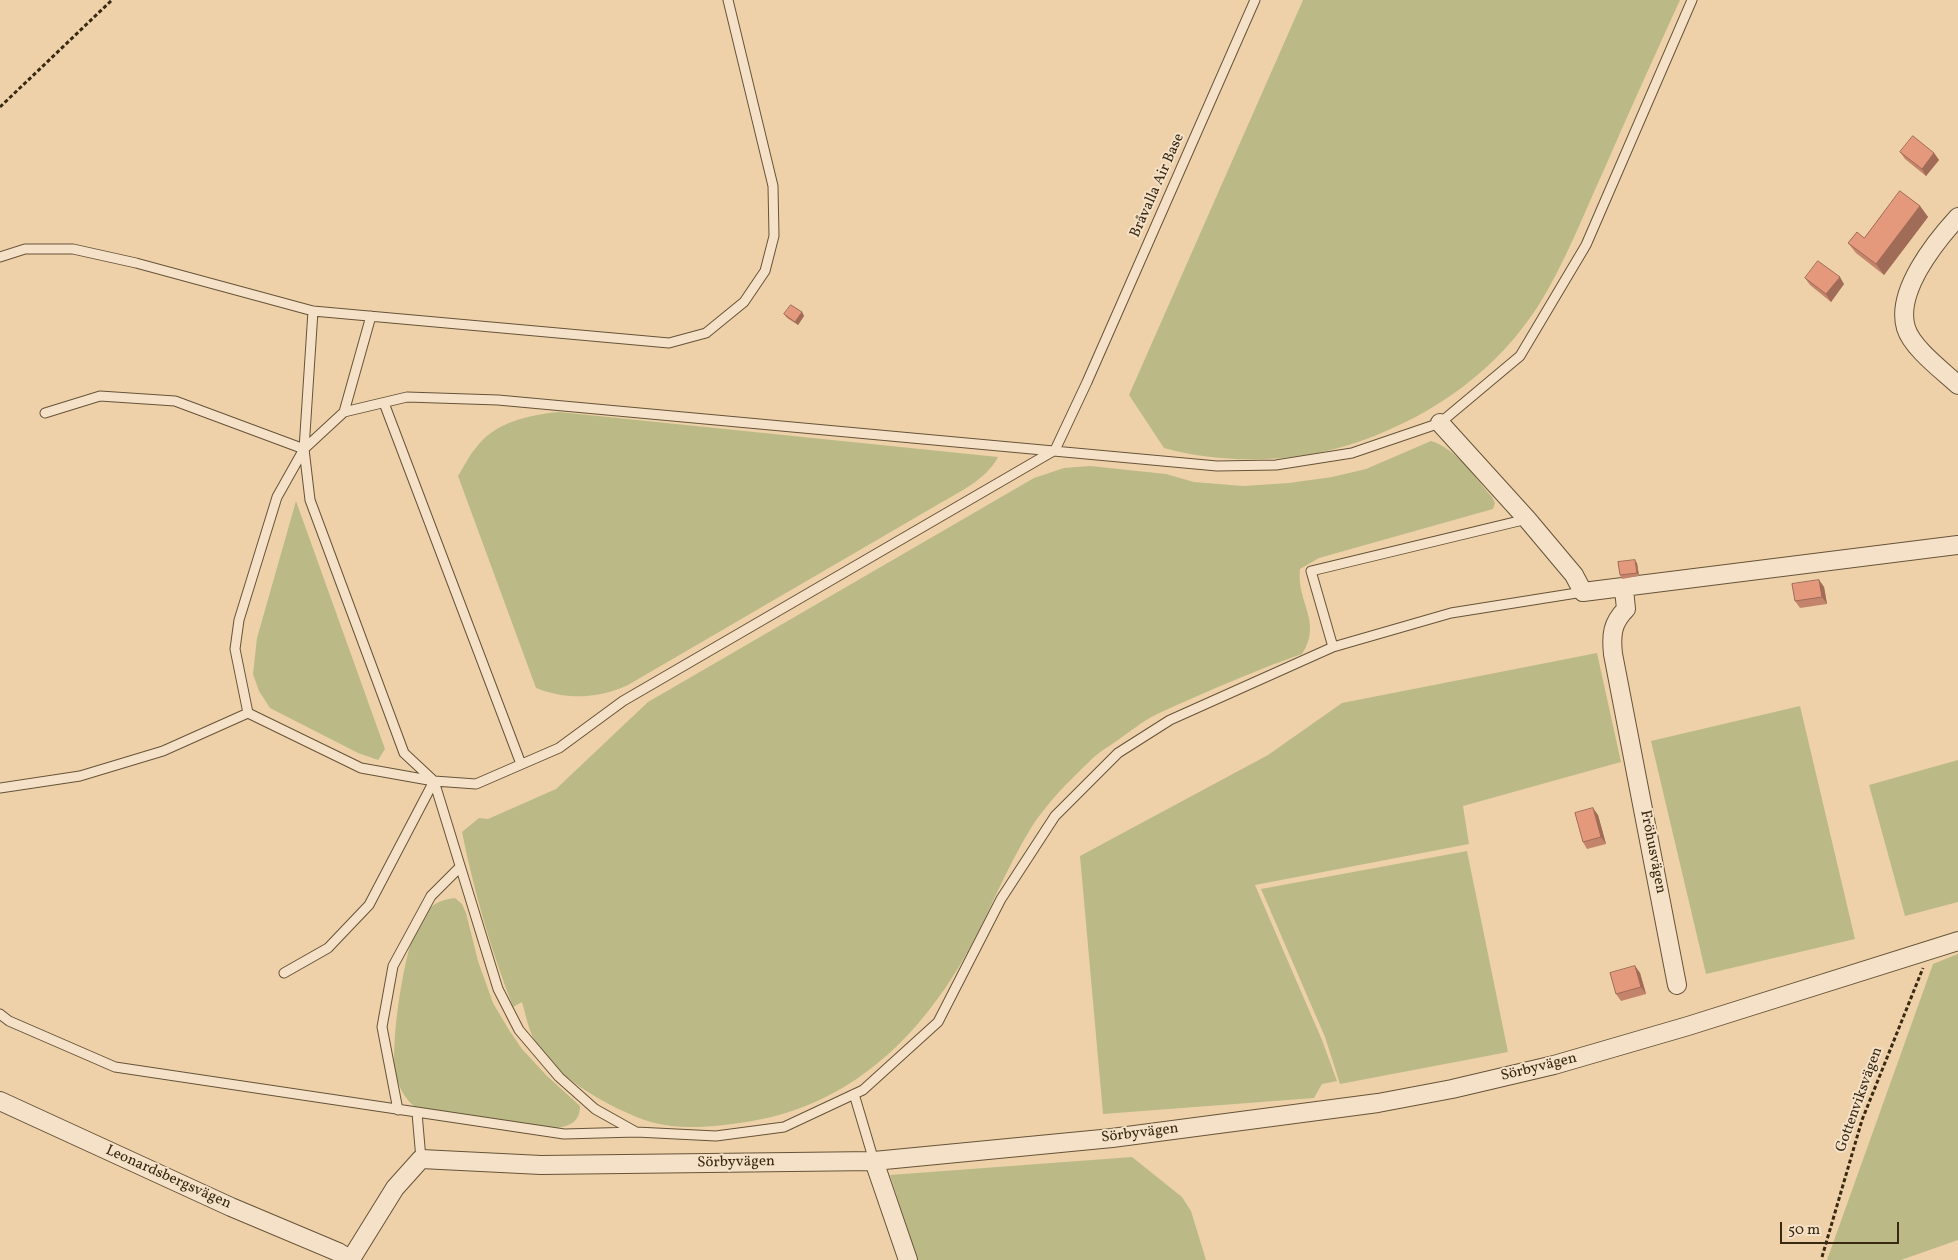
<!DOCTYPE html>
<html>
<head>
<meta charset="utf-8">
<style>
	body { margin:0 }
	#map { position:relative; width:1958px; height:1260px; overflow:hidden; background:#eed1a9; font-family:Vollkorn,serif }
	canvas { display:block }
	.scale { position:absolute; left:1780px; top:1222px; width:119px; height:22px; box-sizing:border-box; border:2px solid #392912; border-top:0; padding-left:6px; font-size:15px; line-height:18px; white-space:nowrap; color:#392912; -webkit-text-stroke:4px #f4e1c7; paint-order:stroke }
</style>
</head>
<body>
<div id="map">
<canvas width="1958" height="1260"></canvas>
<div class="scale">50 m</div>
</div>
<script>
const c = document.querySelector('canvas').getContext('2d');
c.lineJoin = 'round';
function fill(path, color) {
  c.fillStyle = color;
  c.fill(path, 'evenodd');
}
function stroke(path, color, width, dash) {
  c.strokeStyle = color;
  c.lineWidth = width;
  c.lineCap = dash ? 'butt' : 'round';
  c.setLineDash(dash || []);
  c.stroke(path);
}
function drawText(font, color, halo, rows, align = 'center') {
  c.font = font + ' Vollkorn,serif';
  c.lineWidth = 4;
  c.setLineDash([]);
  c.textBaseline = 'middle';
  c.strokeStyle = halo;
  c.fillStyle = color;
  for (const [text, x, y, turn = 0] of rows) {
    c.save();
    c.translate(x, y);
    c.rotate((+turn || 0) * Math.PI / 180);
    c.textAlign = isNaN(turn) ? turn : align;
    if (halo) c.strokeText(text, 0, 0);
    c.fillText(text, 0, 0);
    c.restore();
  }
}
fill(new Path2D(`
	M1303,0H1680C1654,57 1628,114 1603,172C1583,216 1565,262 1540,303C1498,370 1434,415 1361,441C1299,463 1227,465 1164,448L1129,395Z
	M559,412L998,457C986,480 959,492 937,505L628,685C597,699 567,700 536,688L458,476C464,467 468,457 475,449C494,422 529,415 559,412Z
	M1431,441C1456,448 1475,478 1492,497L1495,503L1493,509L1319,558L1300,569C1296,602 1323,622 1302,654C1262,668 1224,684 1186,701C1173,707 1160,712 1148,719C1138,725 1128,733 1118,740C1108,747 1097,753 1089,762C1068,782 1046,804 1031,828C1005,870 988,916 964,958C917,1040 848,1105 752,1121C715,1127 674,1132 639,1118C602,1103 556,1077 535,1041C528,1029 526,1015 522,1002L513,1007C491,950 474,892 462,832L479,818L488,819L556,789L648,702L1034,478L1064,468L1090,466L1166,474L1194,482L1243,486L1289,483L1332,477L1366,469Z
	M296,501L385,749L378,760L358,753L270,708L259,691L253,674L257,638Z
	M1597,653L1621,762L1463,806L1469,844L1255,885L1322,1040L1337,1081L1322,1084L1314,1098L1103,1114L1080,856L1268,755L1342,703Z
	M1800,706L1855,939L1706,974L1651,741Z
	M1958,760V902L1905,916L1869,785Z
	M1467,851L1508,1052L1340,1084L1325,1037L1261,889Z
	M455,898L462,904L466,913L478,961L493,1003L509,1030L522,1049L547,1076L580,1106C580,1121 571,1126 557,1128L415,1107C405,1099 399,1088 396,1075C389,1046 405,944 420,919C429,906 440,899 455,898Z
	M1958,954V1240L1901,1260H1827L1933,964Z
	M1132,1157L1182,1197L1191,1211L1206,1260H917L890,1175Z`), '#bbba86');
const service = new Path2D(`
	M1255,0L1087,382L1055,450L623,701L559,748L476,784L434,781L404,753L310,500L304,449L344,412L407,397L498,400L1217,466L1276,465L1352,453L1440,423L1520,356L1586,245L1692,0
	M0,257L25,249H73L136,263L313,311L669,343L706,333L744,302L765,271L774,236L773,186L728,0
	M313,311L304,449L277,497L239,620L235,649L248,713L361,768L434,781
	M384,403L521,764
	M344,412L371,316
	M45,413L100,396L175,401L304,449
	M1333,647L1311,571L1527,519
	M434,781L498,989L519,1030L559,1077L595,1109L636,1132L716,1136L784,1127L863,1090L938,1022L1001,899L1055,816L1118,753L1170,720L1333,647L1451,613L1583,592
	M0,788L80,776L163,751L248,713
	M284,973L328,948L369,905L434,781
	M0,1014L9,1021L115,1067L564,1134L636,1132
	M854,1094L874,1161
	M398,1110L382,1027L393,966L431,896L459,868
	M417,1113L421,1159`);
const minor = new Path2D(`
	M1958,217C1935,242 1895,292 1906,328C1912,348 1943,371 1958,385
	M1440,423L1527,519L1574,575L1583,592L1958,545
	M1624,589L1626,609C1612,623 1611,635 1613,654L1677,985
	M0,1101L231,1207L338,1252L351,1260
	M874,1161L908,1260
	M351,1259L395,1188L421,1159L541,1165L874,1161L1112,1138L1378,1103L1452,1089L1554,1065L1688,1026L1958,941`);
stroke(service, '#665338', 11);
stroke(minor, '#665338', 20);
stroke(new Path2D(`
	M0,107L112,0
	M1822,1257L1862,1120L1923,968`), '#392912', 3, [4, 2.5]);
stroke(service, '#f4e1c7', 9);
stroke(minor, '#f4e1c7', 18);
fill(new Path2D(`
	M1900,152L1934,153L1939,160L1926,176L1905,159Z
	M1920,206L1928,217L1884,275L1856,253L1848,243L1864,238Z
	M1805,278L1844,284L1831,302L1810,285Z
	M802,312L804,316L798,325L787,318L784,314Z
	M1637,563L1639,576L1622,579L1620,575Z
	M1819,580L1824,587L1827,604L1800,608L1795,601Z
	M1598,815L1606,844L1587,849L1583,842Z
	M1635,966L1640,973L1646,994L1621,1001L1616,994Z`), '#c4846b');
fill(new Path2D(`
	M1934,153L1939,160L1926,176L1922,169Z
	M1920,206L1928,217L1884,275L1876,264Z
	M1840,277L1844,284L1831,302L1826,294Z
	M802,312L804,316L798,325L795,322Z
	M1635,560L1637,563L1639,576L1637,573Z
	M1819,580L1824,587L1827,604L1822,597Z
	M1593,808L1598,815L1606,844L1601,837Z
	M1635,966L1640,973L1646,994L1641,987Z`), '#a06b57');
const building = new Path2D(`
	M1913,136L1934,153L1922,169L1900,152Z
	M1900,191L1920,206L1876,264L1848,243L1857,232L1864,238Z
	M1818,261L1840,277L1826,294L1805,278Z
	M791,305L802,312L795,322L784,314Z
	M1635,560L1637,573L1620,575L1618,562Z
	M1819,580L1822,597L1795,601L1792,584Z
	M1593,808L1601,837L1583,842L1575,813Z
	M1635,966L1641,987L1616,994L1610,973Z`);
fill(building, '#e4997c');
stroke(building, '#a06b57', 1);
drawText('15px', '#392912', '#f4e1c7', [
	["Bråvalla Air Base",1158,186,-66],
	["Fröhusvägen",1652,852,79],
	["Sörbyvägen",1539,1068,-14],
	["Gottenviksvägen",1860,1100,-70],
	["Sörbyvägen",1140,1134,-7],
	["Sörbyvägen",736,1163,-1],
	["Leonardsbergsvägen",168,1178,24]
]);
</script>
</body>
</html>
